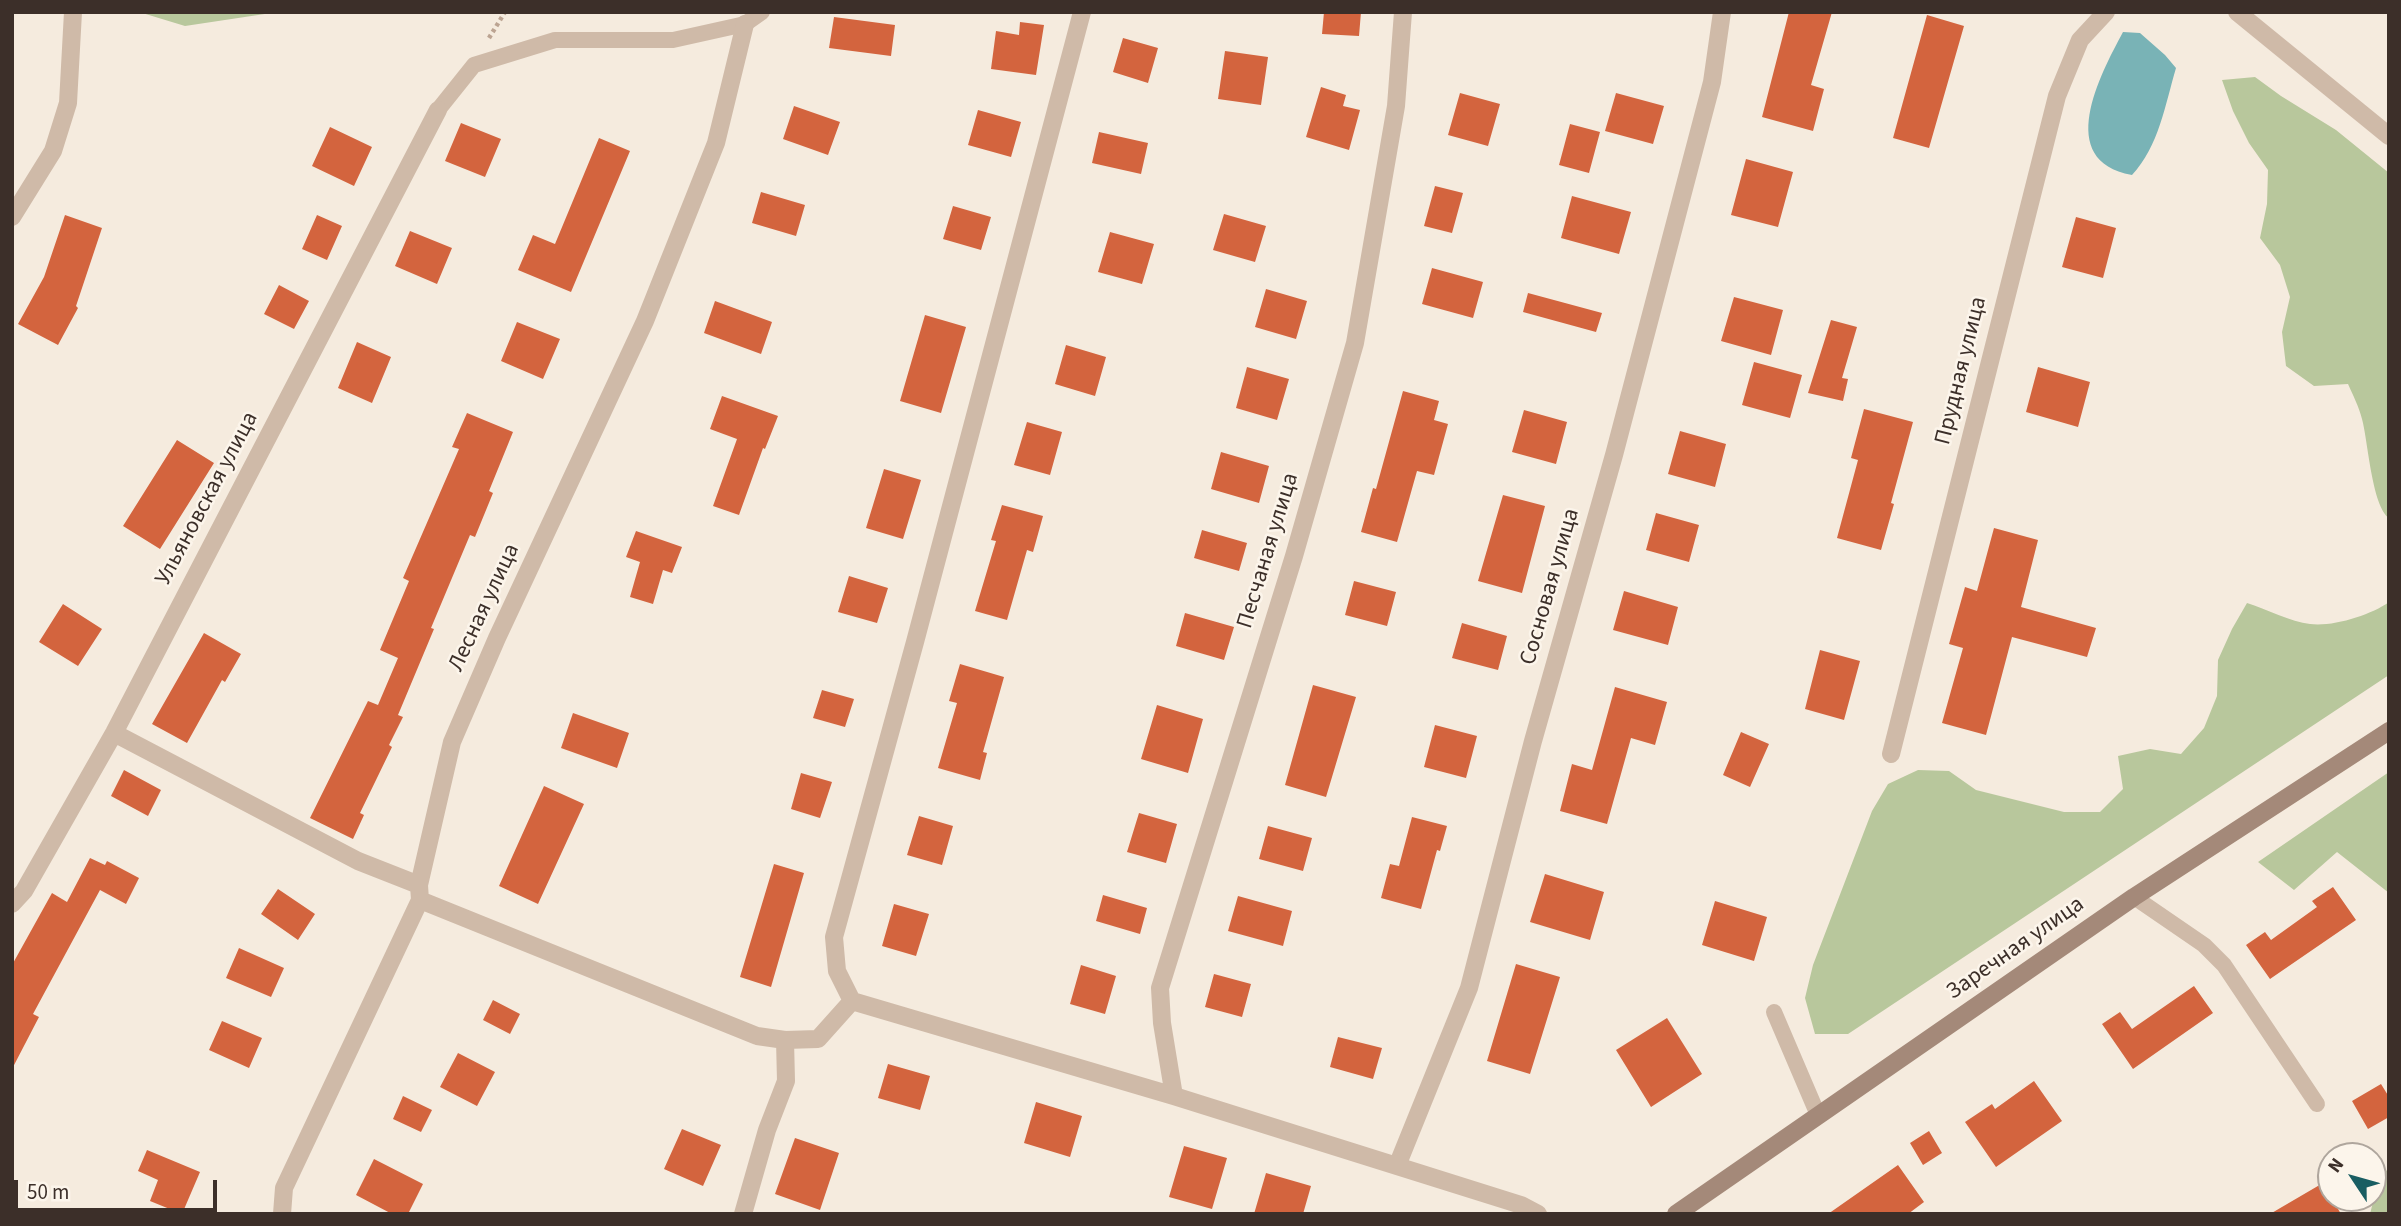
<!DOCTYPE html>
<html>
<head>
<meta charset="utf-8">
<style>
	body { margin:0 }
	#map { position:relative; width:2401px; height:1226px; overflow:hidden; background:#f5ebde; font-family:"Source Sans 3",sans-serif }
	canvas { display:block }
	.frame { position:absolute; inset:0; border:14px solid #3c2f29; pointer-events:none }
	.north { position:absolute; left:2317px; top:1142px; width:70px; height:70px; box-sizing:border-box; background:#fcf5eb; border:2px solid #afa69d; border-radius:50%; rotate:306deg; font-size:19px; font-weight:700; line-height:28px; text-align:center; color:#3c2f29 }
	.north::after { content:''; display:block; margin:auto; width:24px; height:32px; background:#195d62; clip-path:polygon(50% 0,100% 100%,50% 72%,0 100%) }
	.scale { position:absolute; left:14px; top:1180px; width:203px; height:32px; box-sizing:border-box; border:4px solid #3c2f29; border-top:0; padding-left:9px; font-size:21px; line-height:24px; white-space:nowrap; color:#3c2f29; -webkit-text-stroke:5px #fcf5eb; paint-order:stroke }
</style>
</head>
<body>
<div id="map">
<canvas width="2401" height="1226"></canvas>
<div class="frame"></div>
<div class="north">N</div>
<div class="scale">50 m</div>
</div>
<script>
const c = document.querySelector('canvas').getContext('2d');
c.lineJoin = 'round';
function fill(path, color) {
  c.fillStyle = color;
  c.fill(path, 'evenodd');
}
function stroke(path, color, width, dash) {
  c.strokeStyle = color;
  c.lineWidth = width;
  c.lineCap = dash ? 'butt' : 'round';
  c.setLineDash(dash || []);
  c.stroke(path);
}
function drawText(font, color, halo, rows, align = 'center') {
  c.font = font + ' "Source Sans 3",sans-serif';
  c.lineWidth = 5;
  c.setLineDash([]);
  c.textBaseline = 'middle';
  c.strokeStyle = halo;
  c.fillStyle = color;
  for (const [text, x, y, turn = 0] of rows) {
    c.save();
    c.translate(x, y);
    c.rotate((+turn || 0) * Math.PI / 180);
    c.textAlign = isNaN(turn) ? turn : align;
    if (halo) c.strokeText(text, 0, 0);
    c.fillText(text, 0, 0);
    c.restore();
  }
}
fill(new Path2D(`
	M139,12H278L185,26Z
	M2255,77L2281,96L2336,130L2389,173V518C2372,506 2368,441 2362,419C2359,407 2353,395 2348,384L2314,386L2286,366L2282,332L2290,297L2280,265L2260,238L2267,204L2268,170L2249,143L2233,111L2222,80Z
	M2389,602V675L1848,1034H1815L1805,998L1813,965L1872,811L1888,784L1918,770L1949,771L1976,790L2064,812H2100L2123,789L2118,756L2150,749L2181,754L2204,728L2217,696L2218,660L2232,629L2247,603C2266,609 2291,622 2310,624C2333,627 2371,615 2389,602Z
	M2389,772V893L2337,852L2294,890L2258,862Z
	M2389,1170V1214H2370L2373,1202V1174Z`), '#b8c79c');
fill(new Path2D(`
	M2123,32L2140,33L2165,55L2176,68C2165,105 2159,146 2132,175C2054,161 2100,75 2123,32Z`), '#79b3b6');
fill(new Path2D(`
	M1324,12H1361L1359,36L1322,34Z
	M1789,12H1832L1811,85L1824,89L1813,131L1762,117Z
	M1927,15L1964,26L1929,148L1893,138Z
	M834,17L895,25L891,56L829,48Z
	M1020,22L1044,25L1036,75L991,69L996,31L1019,35Z
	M1123,38L1158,48L1148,83L1113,72Z
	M1225,51L1268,57L1261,105L1218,99Z
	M1321,87L1346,95L1343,106L1360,110L1349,150L1306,137Z
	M1460,93L1500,104L1488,146L1448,135Z
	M1616,93L1664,106L1653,144L1605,131Z
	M794,106L840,122L828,155L783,139Z
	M978,110L1021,122L1011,157L968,145Z
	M461,123L501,139L485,177L445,161Z
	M1570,124L1600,132L1589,173L1559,165Z
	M330,127L372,147L354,186L312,166Z
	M1099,132L1148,143L1141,174L1092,163Z
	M599,138L630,151L571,292L518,270L533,235L555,244Z
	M1746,159L1793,172L1778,227L1731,215Z
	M1435,186L1463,193L1452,233L1424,226Z
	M761,192L805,205L796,236L752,223Z
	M1572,196L1631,212L1619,254L1561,238Z
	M953,206L991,217L981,250L943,239Z
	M1224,214L1266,226L1255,262L1213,250Z
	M65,215L102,228L76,306L78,308L58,345L18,324L44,277Z
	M317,215L342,226L327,260L302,249Z
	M2076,217L2116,228L2103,278L2062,267Z
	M410,231L452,248L437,284L395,266Z
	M1110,232L1154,244L1142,284L1098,272Z
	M1432,268L1483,282L1473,318L1422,304Z
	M279,285L309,301L294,329L264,314Z
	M1266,289L1307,301L1296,339L1255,327Z
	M1528,293L1602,313L1596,332L1523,312Z
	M1734,297L1783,310L1771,355L1721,341Z
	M715,301L772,322L761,354L704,333Z
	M925,315L966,327L941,413L900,401Z
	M1831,320L1857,327L1842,378L1848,379L1843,401L1808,393Z
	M517,322L560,339L543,379L501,361Z
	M357,342L391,357L372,403L338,388Z
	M1066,345L1106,357L1095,396L1055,384Z
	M1754,362L1802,375L1790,418L1742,405Z
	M1247,367L1289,379L1277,420L1236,408Z
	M2038,367L2090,382L2078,427L2026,412Z
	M1403,391L1439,401L1434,420L1448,424L1434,475L1417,471L1397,542L1361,532L1373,488L1376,489Z
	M722,396L778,416L765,449L763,448L739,515L713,506L737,439L710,429Z
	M1864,409L1913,422L1891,503L1894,504L1881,550L1837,538L1858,460L1851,458Z
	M1524,410L1567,422L1556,464L1512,452Z
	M467,413L513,432L489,491L493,493L475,537L470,535L431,628L434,629L398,715L403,717L389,745L392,747L360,813L364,815L353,839L310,818L368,701L378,705L398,658L380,650L409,581L403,578L459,449L452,447Z
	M1027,422L1062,432L1050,475L1014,465Z
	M1680,431L1726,444L1715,487L1668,474Z
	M177,440L214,463L160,549L123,526Z
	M1221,452L1269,466L1259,503L1211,489Z
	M884,469L921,480L903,539L866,528Z
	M1503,495L1545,506L1522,593L1478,581Z
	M1002,505L1043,516L1033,552L1027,550L1007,620L975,611L996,541L991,540Z
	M1656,513L1699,525L1689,562L1646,550Z
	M1994,528L2038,540L2021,607L2096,628L2087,657L2012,637L1986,735L1942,723L1963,648L1949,644L1965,587L1977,591Z
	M1202,530L1247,543L1239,571L1194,558Z
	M636,531L682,547L672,573L663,570L653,604L630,597L640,562L626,557Z
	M849,576L888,588L877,623L838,612Z
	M1354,581L1396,592L1387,626L1345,615Z
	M1624,591L1678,607L1668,645L1613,630Z
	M63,604L102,629L78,666L39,642Z
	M1185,613L1234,627L1224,660L1176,646Z
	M1462,623L1507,636L1498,670L1452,658Z
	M204,633L241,654L225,682L222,680L187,743L152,724Z
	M1820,650L1860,661L1844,720L1805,709Z
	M960,664L1004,677L983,752L987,753L980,780L938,768L957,703L949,701Z
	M1313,685L1356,697L1326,797L1285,785Z
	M1615,687L1667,702L1655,745L1631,738L1607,824L1560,811L1572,764L1592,770Z
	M822,690L854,699L845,727L813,718Z
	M1157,705L1203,719L1188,773L1141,759Z
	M573,713L629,733L617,768L561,748Z
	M1435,725L1477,736L1466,778L1424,767Z
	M1741,732L1769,744L1750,787L1723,775Z
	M124,770L161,790L148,816L111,796Z
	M801,773L832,782L820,818L791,809Z
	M544,786L584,804L538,904L499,886Z
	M1139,813L1177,824L1166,863L1127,852Z
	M919,816L953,826L942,865L907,855Z
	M1412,817L1447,826L1440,851L1437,850L1421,909L1381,898L1390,864L1399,866Z
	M1268,826L1312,838L1303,871L1259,859Z
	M90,858L105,865L107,861L139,878L126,904L100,890L33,1014L39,1017L12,1069V965L52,893L67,902Z
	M774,864L804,873L771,987L740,977Z
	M1545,874L1604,892L1590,940L1530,922Z
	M2333,887L2356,920L2270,979L2246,945L2265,932L2271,940L2317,907L2312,901Z
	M278,889L315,914L298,940L261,914Z
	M1103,895L1147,908L1140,934L1096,921Z
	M1238,896L1292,911L1283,946L1228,931Z
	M1715,901L1767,917L1754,961L1702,945Z
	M894,904L929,914L916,956L882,946Z
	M239,948L284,968L271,997L226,978Z
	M1516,964L1560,977L1530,1074L1487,1061Z
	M1081,965L1116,976L1105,1014L1070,1004Z
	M1214,974L1251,984L1242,1017L1205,1007Z
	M2194,986L2213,1013L2133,1069L2102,1024L2120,1012L2132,1029Z
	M493,1000L520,1014L510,1034L483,1020Z
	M1667,1018L1702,1074L1651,1107L1616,1050Z
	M222,1021L262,1038L249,1068L209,1050Z
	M1338,1037L1382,1048L1373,1079L1330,1067Z
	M458,1053L495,1072L477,1106L440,1087Z
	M888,1064L930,1076L920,1110L878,1098Z
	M2034,1081L2062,1121L1996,1167L1965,1122L1992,1104L1995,1109Z
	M2381,1084L2389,1097V1117L2368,1129L2352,1101Z
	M403,1096L432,1110L421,1132L393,1119Z
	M1036,1102L1082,1116L1070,1157L1024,1143Z
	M682,1129L721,1145L703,1186L664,1169Z
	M1929,1131L1942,1153L1923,1165L1910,1143Z
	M795,1138L839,1153L820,1210L775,1194Z
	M1184,1146L1227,1158L1212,1209L1169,1197Z
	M147,1150L200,1172L182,1214L150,1201L158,1180L138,1171Z
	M374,1159L423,1184L408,1214H392L356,1195Z
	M1898,1165L1924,1202L1908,1214H1828Z
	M1266,1173L1311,1186L1303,1214H1254Z
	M2323,1183L2341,1214H2270Z`), '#d3643e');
stroke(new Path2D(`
	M489,38L505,12`), '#bca492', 4.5, [3.5, 3.5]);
stroke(new Path2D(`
	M438,110L474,65L555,40H673L745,24L762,12
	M2134,897L2204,945L2224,965L2317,1104
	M1774,1012L1818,1115`), '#cfbaa8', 16);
stroke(new Path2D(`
	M2237,12L2389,136
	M114,733L358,861L419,885
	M1891,754L2057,96L2080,40L2106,12
	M420,900L757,1036L785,1040L818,1039L852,1001L1174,1096L1521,1205L1538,1214
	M12,904L24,891L114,733L438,110
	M852,1001L837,971L834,937L915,642L1082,12
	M1174,1096L1162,1023L1160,988L1294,556L1355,343L1396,106L1403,12
	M1397,1166L1469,988L1533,741L1614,455L1712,82L1722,12
	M282,1214L284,1188L420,900L419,885L452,742L497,638L645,321L716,143L745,24
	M743,1214L767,1130L786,1081L785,1040`), '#cfbaa8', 18);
stroke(new Path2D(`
	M12,217L53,151L68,103L73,12`), '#cfbaa8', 18);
stroke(new Path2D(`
	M1676,1214L2134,897L2389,731`), '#a48979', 18);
drawText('23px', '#3c2f29', '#fcf5eb', [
	["Прудная улица",1962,371,-76],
	["Ульяновская улица",208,499,-62],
	["Песчаная улица",1269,551,-73],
	["Сосновая улица",1551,587,-74],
	["Лесная улица",485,608,-65],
	["Заречная улица",2016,949,-35]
]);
</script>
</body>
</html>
